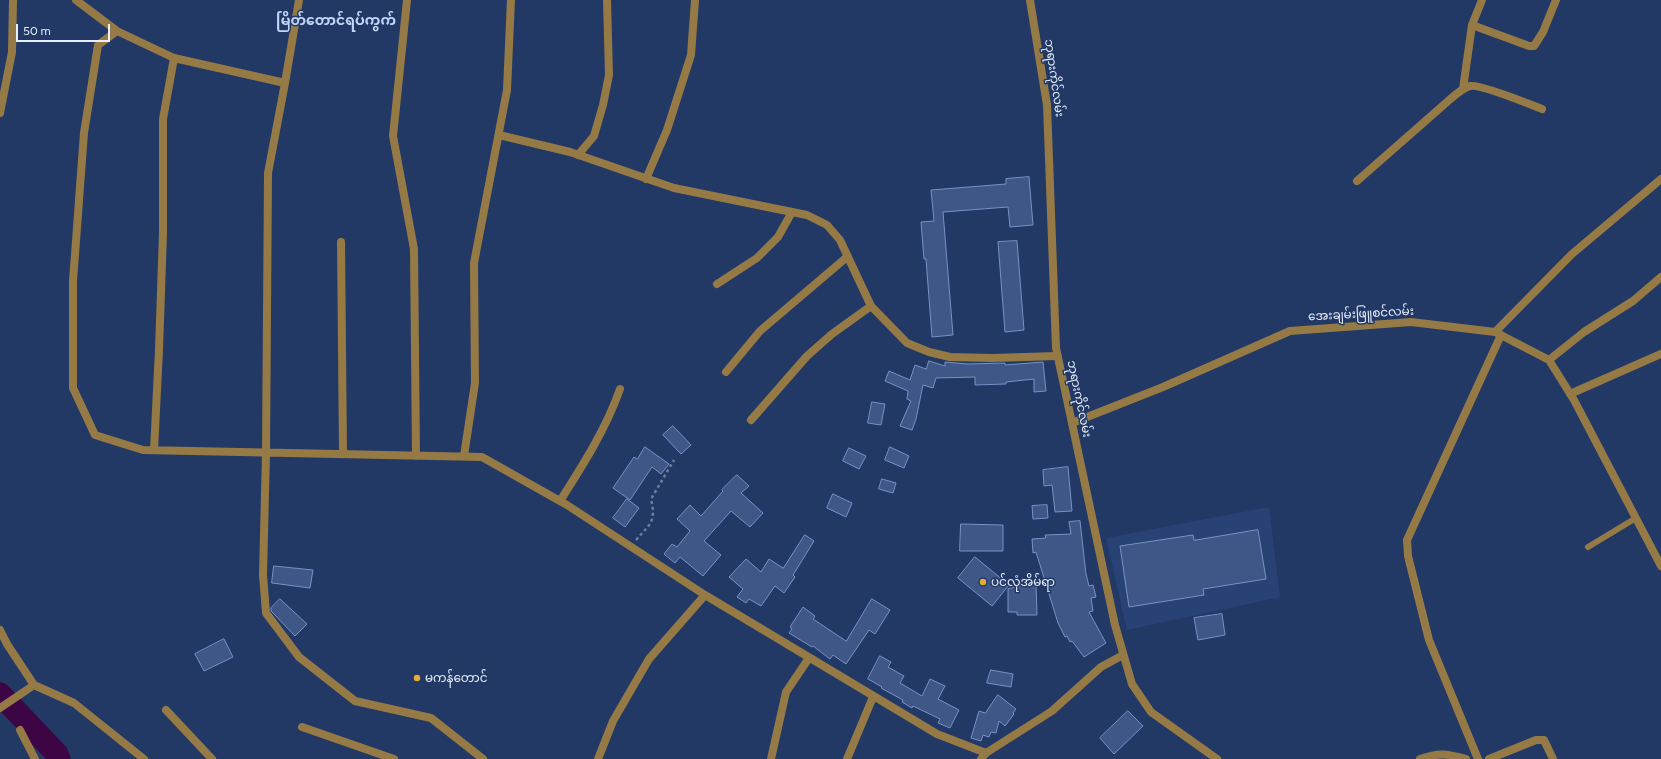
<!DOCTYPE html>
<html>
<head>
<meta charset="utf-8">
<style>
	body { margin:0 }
	#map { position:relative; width:1661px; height:759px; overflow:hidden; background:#223966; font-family:Figtree,sans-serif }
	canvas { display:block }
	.scale { position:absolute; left:16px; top:24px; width:94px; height:18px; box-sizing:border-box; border:2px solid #e8eefa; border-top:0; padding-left:5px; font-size:12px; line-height:14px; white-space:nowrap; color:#e8eefa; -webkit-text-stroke:3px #223966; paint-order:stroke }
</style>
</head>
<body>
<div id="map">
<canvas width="1661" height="759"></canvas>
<div class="scale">50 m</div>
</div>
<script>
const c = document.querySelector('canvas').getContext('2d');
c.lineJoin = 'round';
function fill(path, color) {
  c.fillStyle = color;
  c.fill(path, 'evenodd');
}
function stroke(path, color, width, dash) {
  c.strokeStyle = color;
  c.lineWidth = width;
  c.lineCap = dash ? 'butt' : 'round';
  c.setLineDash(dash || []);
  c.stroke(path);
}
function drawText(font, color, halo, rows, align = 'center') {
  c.font = font + ' Figtree,"Noto Sans Myanmar",sans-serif';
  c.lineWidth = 3;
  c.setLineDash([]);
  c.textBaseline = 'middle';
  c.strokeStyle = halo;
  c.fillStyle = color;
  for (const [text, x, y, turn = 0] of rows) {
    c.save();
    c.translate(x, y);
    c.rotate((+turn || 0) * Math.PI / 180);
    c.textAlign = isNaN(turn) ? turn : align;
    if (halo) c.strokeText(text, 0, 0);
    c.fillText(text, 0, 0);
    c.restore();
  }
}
fill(new Path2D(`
	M1269,507L1280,597L1127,630L1106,538Z`), '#284275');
stroke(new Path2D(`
	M0,694L57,754L59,759`), '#3e0545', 23);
const building = new Path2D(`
	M1029,177L1033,225L1010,227L1008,207L943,212L953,335L932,337L926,259H924L921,222L934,221L931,190L1006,184V179Z
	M1017,241L1024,330L1005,332L998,242Z
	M929,361L945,366V362L968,364L1005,363V365L1043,362L1046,391L1034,392V379L1006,382V384L975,385V377L936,378L933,388L923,385L916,419L912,430L900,426L911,401L907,399L908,391L885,381L889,371L910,380L915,365L926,369Z
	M872,402L885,404L881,425L868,423Z
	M673,426L691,445L681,454L663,435Z
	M645,447L669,464L661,474L652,467L630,500L613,488L634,457L637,459Z
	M890,447L909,456L904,468L885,460Z
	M849,448L866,456L859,469L843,461Z
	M1068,467L1072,511L1055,512L1052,485L1044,486L1043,470Z
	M737,475L749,486L741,493L763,513L750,527L731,511L704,541L721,555L703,576L680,557L675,563L664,554L672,544L677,547L690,531L677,519L690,505L701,516L723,491L722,490Z
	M882,479L896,483L893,493L879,489Z
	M833,494L852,503L846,517L827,508Z
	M627,499L639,508L625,527L613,518Z
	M1047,505L1048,518L1033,519L1032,506Z
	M1080,521L1086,574L1089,586L1093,585L1096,597L1091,598L1093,611L1089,612L1106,643L1084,657L1072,641L1070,642L1067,636L1065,637L1058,623L1036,552L1033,553L1032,539L1046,538L1045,535L1071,534L1069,522Z
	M961,524L1003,525V551H960Z
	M1258,530L1266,579L1203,589L1204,595L1129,607L1120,546L1193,535L1194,540Z
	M805,535L814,541L793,575L795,577L784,593L775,586L761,606L749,599L746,603L737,597L743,589L729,577L746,559L761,572L769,559L783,568Z
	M975,557L1009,585L992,606L958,578Z
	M274,566L313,570L310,588L272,583Z
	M1036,583L1037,615H1017V612H1008V589Z
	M280,599L307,624L295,636L271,611V608Z
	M872,599L890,610L875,634L869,630L846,664L833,655L830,659L813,646L812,647L789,633L792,629L790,627L803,607L815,616L813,619L846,641Z
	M1222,614L1225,635L1198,640L1194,618Z
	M224,639L233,657L204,671L195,654Z
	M880,656L891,662L888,667L904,676L900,683L922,696L930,679L945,686L938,699L959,710L950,728L938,723L940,719L913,706L912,708L902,702L903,700L881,688L882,687L868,679Z
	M991,670L1013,674L1011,687L987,683Z
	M998,695L1016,709L1013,713L1014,714L1005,726L999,721L996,733L991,732L989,737L983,735L981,741L971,738L979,711L985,713Z
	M1128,711L1143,726L1114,754L1100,738Z`);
fill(building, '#3e5787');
stroke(building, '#7692c6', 1);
stroke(new Path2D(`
	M636,540C651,523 656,522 651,499L674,460`), '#6d7d9e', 2.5, [3, 3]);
stroke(new Path2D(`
	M1588,547L1636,518`), '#967a45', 6);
stroke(new Path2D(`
	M76,0L117,31L174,58L285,83L268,173L266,453L263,575L266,613L299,657L355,701L431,718L483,759
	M407,0L393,136L414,249L416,456
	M1472,25L1529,46H1534L1543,32L1556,0
	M117,31L98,45L84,133L73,281V388L95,435L143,450L482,457L567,505L705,595L937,734L986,753
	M285,83L299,0
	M1463,89L1472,25L1482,0
	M0,113L12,52L13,0
	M499,135L570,152L674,188L792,212L807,215L827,225L840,240L871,306L907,343L929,352L950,357L992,358L1057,356
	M578,155L594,136L603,105L609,75L607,0
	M646,179L667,130L691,55L695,0
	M1357,181L1447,102C1454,96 1462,88 1470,86C1481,84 1529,104 1542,109
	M341,242L343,454
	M717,284L757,258L778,237L792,212
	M1495,332L1572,254L1661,179
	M1549,360L1584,332L1633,301L1661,277
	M726,372L760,331L847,257
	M1570,394L1661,354
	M751,420L807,356L832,334L871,306
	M1072,423L1163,387L1290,331L1411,322L1495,332L1549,360L1574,400L1661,566
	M154,450L159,350L163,233V119L174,58
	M464,456L475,383L474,263L507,90L511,0
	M560,501C583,465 606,429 620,389
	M0,630L7,644L34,685L0,708
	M34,685L74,703L144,759
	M166,710L212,759
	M302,727L394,759
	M20,730L35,759
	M598,759L613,721L649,659L705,595
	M771,759L786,692L809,658
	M847,759L873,697
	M981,759L986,753L1052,711L1101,667L1123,655
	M1420,759C1440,752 1447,754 1466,759
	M1478,759L1429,640L1408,556L1407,540L1501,335
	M1489,759L1536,740H1544L1553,759`), '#967a45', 8);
stroke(new Path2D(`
	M1030,0L1047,105L1056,348L1115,625L1132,684L1151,712L1217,759`), '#967a45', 8);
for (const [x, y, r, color] of [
	[983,582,4,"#e4ad35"],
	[417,678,4,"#e4ad35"]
]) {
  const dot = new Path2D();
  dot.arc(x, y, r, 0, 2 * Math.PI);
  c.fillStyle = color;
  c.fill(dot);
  stroke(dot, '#223966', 1.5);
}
drawText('12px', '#e8eefa', '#223966', [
	["ဘုရားကိုင်လမ်း",1054,78,82],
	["အေးချမ်းဖြူစင်လမ်း",1361,314,-3],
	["ဘုရားကိုင်လမ်း",1079,399,78]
]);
drawText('12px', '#e8eefa', '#223966', [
	["ပင်လုံအိမ်ရာ",991,582],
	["မကန်တောင်",425,678]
], 'left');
drawText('bold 14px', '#c2d5f6', '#223966', [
	["မြိတ်တောင်ရပ်ကွက်",336,21]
]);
</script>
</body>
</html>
